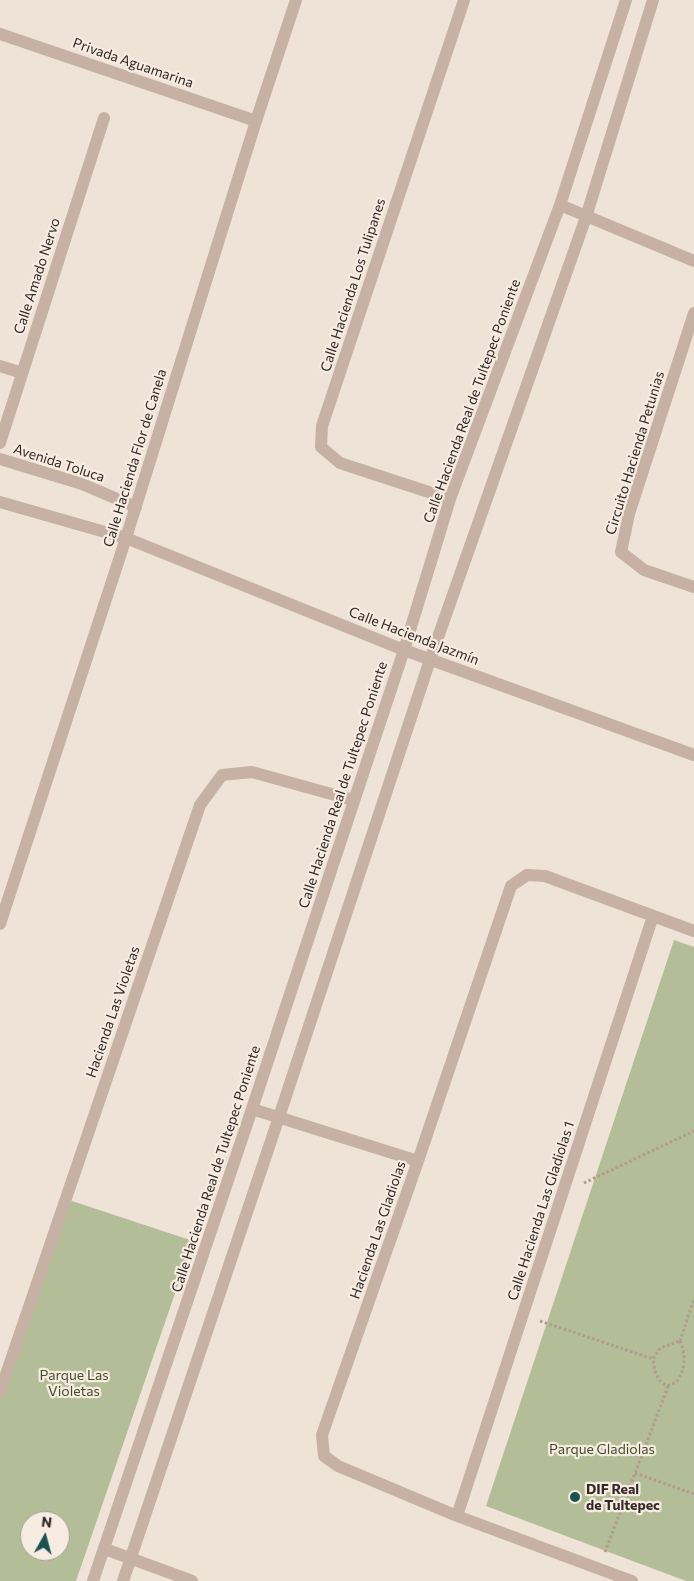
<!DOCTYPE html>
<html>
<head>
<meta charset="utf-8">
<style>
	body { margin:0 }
	#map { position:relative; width:694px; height:1581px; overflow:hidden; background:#efe2d7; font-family:Commissioner,sans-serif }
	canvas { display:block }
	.north { position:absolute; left:20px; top:1511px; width:50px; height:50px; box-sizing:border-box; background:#f7ece2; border:1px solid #a89e96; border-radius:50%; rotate:7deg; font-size:14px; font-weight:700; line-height:20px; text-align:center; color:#322825 }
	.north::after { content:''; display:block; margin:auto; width:18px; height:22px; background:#1d5150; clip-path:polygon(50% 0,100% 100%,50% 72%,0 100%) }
</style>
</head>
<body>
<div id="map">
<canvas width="694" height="1581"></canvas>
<div class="north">N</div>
</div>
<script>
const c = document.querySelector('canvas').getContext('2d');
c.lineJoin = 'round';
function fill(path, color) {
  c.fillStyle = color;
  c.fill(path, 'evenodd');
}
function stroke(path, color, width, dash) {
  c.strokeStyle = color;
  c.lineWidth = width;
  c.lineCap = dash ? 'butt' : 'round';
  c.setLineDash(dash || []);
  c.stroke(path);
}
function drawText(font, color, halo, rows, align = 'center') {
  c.font = font + ' Commissioner,sans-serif';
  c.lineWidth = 4.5;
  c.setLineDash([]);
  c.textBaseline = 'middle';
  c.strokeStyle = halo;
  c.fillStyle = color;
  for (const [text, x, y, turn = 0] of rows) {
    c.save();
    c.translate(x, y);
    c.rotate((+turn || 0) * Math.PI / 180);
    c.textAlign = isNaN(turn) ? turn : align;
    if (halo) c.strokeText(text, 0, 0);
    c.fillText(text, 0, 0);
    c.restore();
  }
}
fill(new Path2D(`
	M674,940L694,947V1581H686L486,1506Z
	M69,1200L193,1241L76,1581H0V1394ZM30,1521H60V1551H30Z`), '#b3bd98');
stroke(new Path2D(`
	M584,1183L694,1131
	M540,1321L653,1359
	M680,1341C694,1372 668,1402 656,1374C654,1370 654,1363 653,1359L660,1348Z
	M680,1341L694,1299
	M635,1473L694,1494
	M605,1552L669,1384`), '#b29b8e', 3, [2.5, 2.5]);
stroke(new Path2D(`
	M0,34L256,121
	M560,205L694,261
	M694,313L629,514L621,552L644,570L694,587
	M0,366L22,373
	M0,443L104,118
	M0,459L82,484L136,507
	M450,499L340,463L321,447L322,426L464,0
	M0,502L126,538
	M252,1109L418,1161
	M0,1392L200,805L222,775L252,772L353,800
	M457,1516L653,916
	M105,1549L192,1581
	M93,1581L252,1109L404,650L450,499L560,205L626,0
	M123,1581L279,1117L430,660L586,217L653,0
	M632,1581L457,1516L338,1466L324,1456L322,1435L418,1161L511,886L527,875L545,876L694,931`), '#c6b1a4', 12);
stroke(new Path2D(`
	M126,538L404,650L694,755
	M0,924L126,538L256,121L296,0`), '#c6b1a4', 12);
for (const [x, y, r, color] of [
	[575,1497,6,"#1d5150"]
]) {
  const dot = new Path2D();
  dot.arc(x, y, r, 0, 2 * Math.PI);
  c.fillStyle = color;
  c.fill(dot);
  stroke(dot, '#f7ece2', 2);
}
drawText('14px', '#322825', '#f7ece2', [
	["Privada Aguamarina",133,63,19],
	["Calle Amado Nervo",37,276,-72],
	["Calle Hacienda Los Tulipanes",353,285,-72],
	["Calle Hacienda Real de Tultepec Poniente",472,401,-70],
	["Circuito Hacienda Petunias",635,453,-73],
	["Calle Hacienda Flor de Canela",135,458,-73],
	["Avenida Toluca",59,463,18],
	["Calle Hacienda Jazmín",414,636,21],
	["Calle Hacienda Real de Tultepec Poniente",343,785,-72],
	["Hacienda Las Violetas",113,1012,-71],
	["Calle Hacienda Real de Tultepec Poniente",216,1169,-72],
	["Calle Hacienda Las Gladiolas 1",541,1211,-72],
	["Hacienda Las Gladiolas",378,1230,-71]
]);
drawText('14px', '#444f2a', '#f7ece2', [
	["Parque Las",74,1375],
	["Violetas",74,1391],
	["Parque Gladiolas",602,1449]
]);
drawText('bold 14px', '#322825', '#f7ece2', [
	["DIF Real",586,1489],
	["de Tultepec",586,1505]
], 'left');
</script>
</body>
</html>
